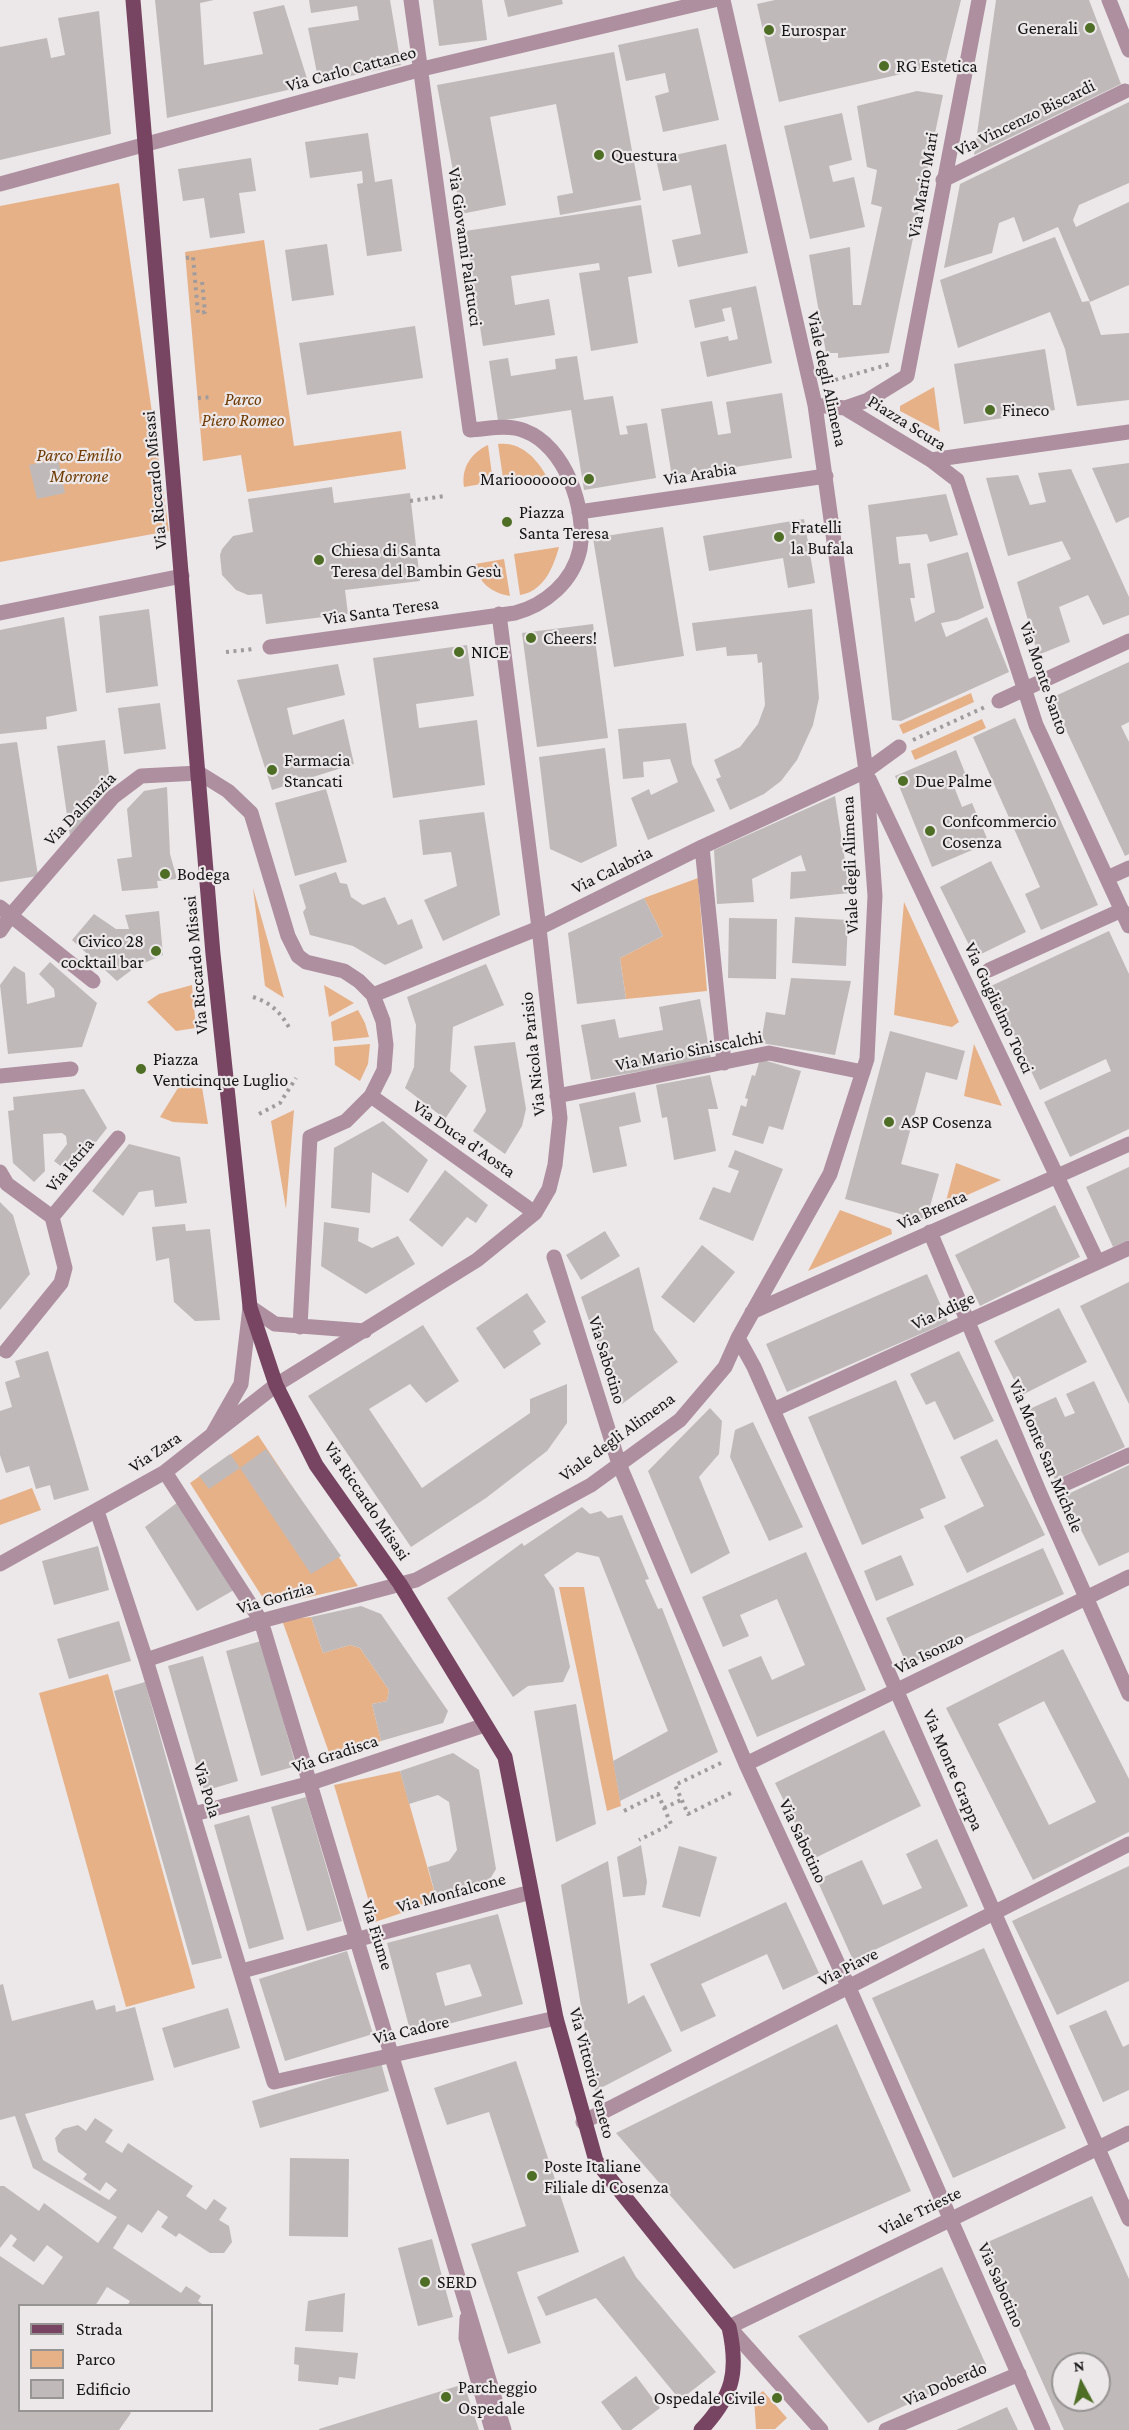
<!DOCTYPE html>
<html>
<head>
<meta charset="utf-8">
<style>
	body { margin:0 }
	#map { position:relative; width:1129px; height:2430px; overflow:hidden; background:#ece7e8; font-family:"Crimson Pro",serif }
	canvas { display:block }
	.legend { position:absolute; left:18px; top:2304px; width:195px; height:108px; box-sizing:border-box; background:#ece7e8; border:2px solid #979494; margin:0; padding:8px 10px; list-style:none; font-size:18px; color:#181717 }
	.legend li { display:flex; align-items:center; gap:12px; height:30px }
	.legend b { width:30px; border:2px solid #979494 }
	.north { position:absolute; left:1051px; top:2352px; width:60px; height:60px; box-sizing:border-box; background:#ece7e8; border:2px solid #979494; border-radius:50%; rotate:353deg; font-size:16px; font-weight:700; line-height:24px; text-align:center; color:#181717 }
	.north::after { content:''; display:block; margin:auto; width:21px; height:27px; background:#4e6e25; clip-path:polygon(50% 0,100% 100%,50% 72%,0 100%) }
</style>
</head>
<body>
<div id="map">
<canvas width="1129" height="2430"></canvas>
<ul class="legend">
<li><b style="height:8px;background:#774562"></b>Strada</li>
<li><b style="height:16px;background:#e7b188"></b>Parco</li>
<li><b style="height:16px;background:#bfbab9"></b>Edificio</li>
</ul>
<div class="north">N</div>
</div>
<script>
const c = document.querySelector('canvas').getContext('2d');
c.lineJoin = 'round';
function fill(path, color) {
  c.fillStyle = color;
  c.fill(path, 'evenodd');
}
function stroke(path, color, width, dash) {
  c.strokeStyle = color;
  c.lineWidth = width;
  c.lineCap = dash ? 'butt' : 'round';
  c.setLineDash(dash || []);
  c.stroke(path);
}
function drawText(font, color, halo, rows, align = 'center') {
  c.font = font + ' "Crimson Pro",serif';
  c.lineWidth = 4.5;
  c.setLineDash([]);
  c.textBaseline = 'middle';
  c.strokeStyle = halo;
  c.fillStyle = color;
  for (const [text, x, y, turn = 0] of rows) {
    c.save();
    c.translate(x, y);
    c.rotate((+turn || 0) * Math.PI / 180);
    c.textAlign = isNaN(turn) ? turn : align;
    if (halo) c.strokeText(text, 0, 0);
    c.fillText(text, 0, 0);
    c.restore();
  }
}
fill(new Path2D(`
	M119,183L169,531L0,562V206Z
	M264,240L294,446L401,431L406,469L247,492L241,455L203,461L185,252Z
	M934,387L940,432L900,411V406Z
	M498,444C522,441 538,460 548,479L504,485Z
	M488,445L493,482L464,487C461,468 471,453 488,445Z
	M559,547C553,568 544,591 520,595L514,554Z
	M504,559L510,596C491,593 478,582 475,564Z
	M971,693L974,702L903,734L899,725Z
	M982,719L986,728L915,760L911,751Z
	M698,878L707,991L626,999L620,958L663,936L644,898Z
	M253,888L284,998L265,986Z
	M904,902L959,1022L952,1027L894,1015Z
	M192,985L196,1028L176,1031L147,1002L159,994Z
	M324,985L354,1003L329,1017Z
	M358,1010L365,1023L369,1037L333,1041L331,1022Z
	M370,1044L368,1064L360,1081L335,1065L334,1047Z
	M974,1044L1002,1106L964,1096Z
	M201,1081L208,1124L173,1122L160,1117L181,1083Z
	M294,1110L286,1209L271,1121Z
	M956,1163L1001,1180L945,1205Z
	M840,1210L891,1229L892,1234L808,1271Z
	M258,1435L358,1586L268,1606L190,1483Z
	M32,1488L41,1510L0,1525V1500Z
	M559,1587H584L621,1806L607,1811Z
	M311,1617L323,1653L350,1645L360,1648L389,1690L387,1701L372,1704L381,1741L332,1761L282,1620Z
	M108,1674L195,1988L126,2007L39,1693Z
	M400,1771L437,1901L375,1922L334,1785Z
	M763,2391L787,2418L775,2429H756L754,2398Z`), '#e7b188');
fill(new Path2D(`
	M155,0H214L200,3L204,65L263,54L253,12L284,5L309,85L167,118Z
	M309,0H390L401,65L319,83L308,28L359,20L357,6L311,13Z
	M433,0H482L487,40L439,46Z
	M504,0H562L563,4L508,17Z
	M775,0H961L945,64L779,102L757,4Z
	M996,0H1089L1121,84L974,155Z
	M99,11L111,134L0,160V47L47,38L51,58L65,55L58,18Z
	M698,28L719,120L663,132L655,96L669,92L665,73L626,81L618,45Z
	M614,52L641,200L560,215L557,196L573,193L556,104L490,117L506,205L461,214L437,85Z
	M917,91L943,95L889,353L838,358V353H826L809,255L850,247L853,305H861L882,207L871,204L877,170L867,167L857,106Z
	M1129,102V183L1079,205L1073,220L1076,227L1129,202V285L1090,302L1058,227L1023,242L1014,217L999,223L992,253L944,268L960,184Z
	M842,113L852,160L829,166L833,182L854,177L865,227L810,239L784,126Z
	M368,133L375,182L392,179L402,251L367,256L357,184L363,183L362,171L310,178L305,142Z
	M726,144L748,253L678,267L672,240L701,234L691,185L663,191L656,159Z
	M251,158L256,191L239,193L245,233L210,238L204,198L183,201L178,169Z
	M641,205L652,273L628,277L638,343L591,351L579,273L600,270L599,263L511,276L515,305L549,299L555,335L483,346L465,231Z
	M1055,237L1082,302L1089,301L1101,335L1129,333V400L1077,406L1065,349L1050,312L958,348L940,280Z
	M327,244L334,295L292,301L285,250Z
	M756,286L772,363L707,377L700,342L728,336L729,341L738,339L731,307L722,309L725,321L695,328L689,300Z
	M415,326L423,378L307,395L299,343Z
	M1045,349L1055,410L964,424L954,364Z
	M577,356L584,400L613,396L620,435L628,434L626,426L647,423L656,478L584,490L571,410L498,421L489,361L508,358L511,376L556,369L555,359Z
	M782,393L792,458L672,477L661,409L712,401L718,435L731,433L726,402Z
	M58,459L65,493L37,499L29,465Z
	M1129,463V517L1116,523L1092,468Z
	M1071,469L1129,597V615L1103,625L1088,595L1059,607L1070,642L1038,655L1017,582L1071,559L1062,541L1008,556L986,478L1018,475L1030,505L1046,502L1038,473Z
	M332,487L334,503L410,493L420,581L345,590L348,614L266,624L262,594L248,595L236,590L222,575L220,555L222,549L233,536L253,532L248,499Z
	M946,494L958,535L930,542L927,534L896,537L899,564L910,563L915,598H910L915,622L935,612L927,564L968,552L984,608L957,620L941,623L946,637L987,617L1009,672L901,721L892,720L868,505Z
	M804,519L815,583L788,588L783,558L709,571L703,536Z
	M663,527L684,656L614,667L593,538Z
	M149,609L158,686L106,693L99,616Z
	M812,609L819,698L813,725L797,760L781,781L764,794L730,810L716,779L721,777L714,760L740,747L758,724L765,705L762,662L758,663L757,654L727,656L726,647L696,651L692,623Z
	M64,617L77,711L46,717L47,729L0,734V630Z
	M593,624L608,738L537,747L522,633Z
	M467,645L474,696L416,704L419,728L477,720L485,785L393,798L373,658Z
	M1129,662V722L1121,726L1129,742V854L1125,856L1051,698Z
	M338,664L345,695L287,708L293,735L344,719L354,764L272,790L237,680Z
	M160,703L166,749L124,754L118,708Z
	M1015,718L1098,905L1041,930L1025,894L1040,887L973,737Z
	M686,723L692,764L715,811L648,840L631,798L649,789L651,795L678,782L670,759L643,762L644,777L623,779L618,729Z
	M105,740L111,790L70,836L57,746Z
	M17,742L38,876L0,882V744Z
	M605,748L617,846L581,863L550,849L539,757Z
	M956,750L967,778L953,784L962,807L972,803L989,843L932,867L895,776Z
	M167,787L170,854L177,879L157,881L158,888L122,891L117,859L132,857L127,809L144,791Z
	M326,789L347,862L295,876L275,803Z
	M835,796L850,893L790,899L791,872L806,871L801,855L752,879L754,902L717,904L714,850Z
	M484,812L500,915L443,941L424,900L457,886L451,852L423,855L419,820Z
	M991,861L1026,932L975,957L940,887Z
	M336,872L340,883L347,884L351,897L363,905L385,897L398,925L412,919L423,948L385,965L353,946L310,935L303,912L306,908L299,885Z
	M644,898L663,936L620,958L626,999L577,1004L568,933Z
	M159,911L163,955L137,966L117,981L72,940L94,914L116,929H129L125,915Z
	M795,917L848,920L846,966L792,963Z
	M729,918L777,919L776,979L728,978Z
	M1109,931L1129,974V1129L1070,1157L1044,1102L1111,1071L1106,1059L1040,1090L991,986Z
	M50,962L97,1003L82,1047L8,1054L0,985L14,966L25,973L27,1004L55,997L54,989L39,974Z
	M486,964L504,1005L453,1027L450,1071L467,1086L445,1119L405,1088L414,1067L416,1025L407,997Z
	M791,978L851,981L835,1055L761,1043L766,1012L785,1015Z
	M700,999L711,1059L591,1080L581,1025L615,1019L619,1038L663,1030L659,1007Z
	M890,1031L965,1051L957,1080L926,1072L901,1164L939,1174L926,1221L845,1199Z
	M515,1042L526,1109L522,1126L505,1154L473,1131L486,1111L474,1046Z
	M760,1059L801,1071L783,1130L769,1126L763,1144L732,1135L741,1105L746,1107L748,1099L745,1098L752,1075L755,1076Z
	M710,1075L718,1109H708L716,1151L674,1160L667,1117L662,1118L656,1085Z
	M84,1089L107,1128L71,1174L54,1161L67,1144L66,1136L62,1133L43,1134L45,1171L34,1182L13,1163L8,1111L14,1110L13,1097Z
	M635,1092L641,1122L619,1127L627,1166L593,1173L579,1104Z
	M383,1121L428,1160L408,1193L372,1172L370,1213L331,1208L334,1148Z
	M129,1144L180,1157L187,1203L155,1207L153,1190L139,1192L123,1216L92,1191Z
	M735,1150L783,1169L753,1241L699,1219L713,1187L730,1193L739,1171L728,1167Z
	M1129,1167V1240L1113,1247L1086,1187Z
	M445,1170L488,1205L476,1223L467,1217L442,1247L409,1220Z
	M0,1202L13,1215L30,1274L0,1310Z
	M1055,1205L1080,1257L980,1306L955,1255Z
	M324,1222L359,1228L358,1241L372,1248L398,1236L415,1264L366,1294L321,1266Z
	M185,1224L186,1231L210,1229L220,1320L195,1321L174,1302L169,1258L156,1261L152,1227Z
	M605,1231L620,1256L581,1280L566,1255Z
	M702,1245L735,1272L694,1323L661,1297Z
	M639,1267L654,1330L678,1362L622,1404L612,1389L581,1297Z
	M927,1274L948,1322L787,1392L766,1344Z
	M1129,1282V1404L1080,1306Z
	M527,1293L546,1322L533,1331L541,1344L504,1369L476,1328Z
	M1059,1308L1087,1362L1022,1395L994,1341Z
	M423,1325L459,1381L426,1403L410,1384L369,1409L422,1488L530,1413V1399L567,1384V1423L547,1451L486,1498L411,1547L308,1396Z
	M48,1351L89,1490L54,1500L50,1485L36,1489L29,1466L6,1473L0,1455V1411L12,1407L5,1382L20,1377L15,1361Z
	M959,1351L994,1421L954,1440L935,1401L926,1405L910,1374Z
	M896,1380L946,1498L920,1509L924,1518L862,1545L808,1417Z
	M1094,1381L1125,1447L1055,1480L1023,1412L1056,1397L1065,1417L1075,1413L1066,1394Z
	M710,1408L722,1421L719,1454L699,1477L730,1553L691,1574L648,1471Z
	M753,1422L803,1527L769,1541L730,1457L735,1430Z
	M997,1439L1045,1535L967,1573L944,1526L984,1506L960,1457Z
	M266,1449L341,1556L311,1574L240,1468Z
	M230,1454L240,1468L209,1489L199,1476Z
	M1129,1465V1552L1099,1566L1064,1496Z
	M178,1502L234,1590L197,1611L145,1527Z
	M582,1507L590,1514L601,1511L608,1518L622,1515L649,1579L645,1580L658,1609L662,1608L718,1752L620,1801L613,1761L668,1731L599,1557L577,1552L544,1575L554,1589L570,1667L563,1682L528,1686L513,1697L447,1598L522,1543L524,1546Z
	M98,1546L109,1590L54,1605L42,1561Z
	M1043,1548L1064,1594L907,1665L886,1618Z
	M806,1552L866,1690L757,1737L728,1670L761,1656L772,1680L805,1665L777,1599L740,1615L749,1636L723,1647L702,1597Z
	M901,1555L914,1585L876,1601L864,1571Z
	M361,1606L381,1614L448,1711L443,1723L381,1741L372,1704L387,1701L389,1690L360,1648L350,1645L323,1653L311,1617Z
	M119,1621L131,1661L69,1679L57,1639Z
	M261,1641L296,1766L261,1776L226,1651Z
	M1063,1649L1129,1779V1832L1033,1880L946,1708ZM1044,1701L1096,1802L1049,1825L998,1724Z
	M203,1656L238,1781L204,1791L168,1666Z
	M145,1682L222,1958L192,1965L114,1691Z
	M576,1704L596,1824L556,1842L534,1711Z
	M884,1730L921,1806L813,1859L775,1783Z
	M453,1753L479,1770L496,1869L484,1889L437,1901L428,1867L449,1861L457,1850L449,1802L438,1795L409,1804L400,1771Z
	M306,1797L342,1921L307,1931L271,1807Z
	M249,1815L284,1939L249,1949L214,1825Z
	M937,1839L968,1906L853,1960L817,1880L862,1860L883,1905L922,1888L906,1854Z
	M641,1845L647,1882L645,1895L623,1897L617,1857Z
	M679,1846L717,1857L700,1917L662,1907Z
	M608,1861L628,2004L644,1995L672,2051L595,2091L561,1885Z
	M1129,1866V1981L1057,2015L1012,1921Z
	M786,1902L819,1973L783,1990L767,1954L701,1984L716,2016L681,2032L650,1964Z
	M498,1914L523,2004L411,2034L387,1943ZM470,1964L482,1996L445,2006L436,1973Z
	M984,1948L1066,2128L953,2178L872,1998Z
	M347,1951L373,2034L285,2061L259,1979Z
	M3,1984L12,2021L93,2000L96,2010L115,2005L116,2012L135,2007L154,2080L25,2114L43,2160L109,2200L117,2190L106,2182L100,2191L83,2179L87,2174L58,2152L55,2138L63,2129L78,2125L86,2131L95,2118L113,2130L105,2142L122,2153L128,2143L193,2186L186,2196L206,2210L214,2199L227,2208L219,2220L229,2226L232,2242L224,2253H210L179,2233L176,2237L161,2227L168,2217L158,2210L142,2233L128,2224L113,2248L181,2293L186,2286L201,2296L198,2301L205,2306H127L130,2301L107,2287L95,2306H20V2410H127L131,2413L119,2430H0V2256L43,2285L63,2257L47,2245L34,2262L12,2246L17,2239L11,2234L0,2248V2186H4L39,2211L44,2203L98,2243L117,2217L33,2168L15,2116L0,2120V1985Z
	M228,2008L240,2048L174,2068L162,2028Z
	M1106,2010L1123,2047L1129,2044V2090L1103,2102L1069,2026Z
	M837,2024L911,2191L734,2269L616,2133Z
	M516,2061L579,2252L517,2272L541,2343L508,2354L471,2244L526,2226L489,2112L447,2125L434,2088Z
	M381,2063L389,2091L260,2128L252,2101Z
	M290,2158L349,2159L348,2237L289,2236Z
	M1092,2196L1129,2279V2430H1064L981,2245ZM1063,2364H1099V2400H1063Z
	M432,2239L453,2317L418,2326L398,2248Z
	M624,2256L636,2277L716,2372L680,2400L596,2298L546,2316L537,2297Z
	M942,2267L987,2367L868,2423L798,2336Z
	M345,2293L343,2332L305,2331L308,2301Z
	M295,2347L358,2353L355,2379L339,2377L338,2385L298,2381L299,2365L294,2364Z
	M636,2376L660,2408L631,2430H622L601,2402Z
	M464,2384L479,2430H319V2429Z
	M1007,2407L1018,2430H956Z`), '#bfbab9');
stroke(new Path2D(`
	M186,258L193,257L198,313L205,312L202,281
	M828,382L890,364
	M198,398L211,397
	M410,501L445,496
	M419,575L456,570
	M226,652L254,649
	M913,740L985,707
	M253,997C272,1003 282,1014 291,1031
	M259,1114L280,1103L296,1078
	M721,1763L675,1785L688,1814L733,1792
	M664,1808L681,1800
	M624,1811L658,1794L671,1824L639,1840`), '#a09c9d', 4, [3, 4.5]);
stroke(new Path2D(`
	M1109,0L1129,50
	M943,180L1125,91
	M0,184L422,69L714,0
	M815,405L845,408L931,460L957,480L1036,725L1129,926
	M845,408L868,400L907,376L979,0
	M931,460L1129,432
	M579,512L826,476
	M0,613L182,576
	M270,647L515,613C545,605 573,582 580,549C587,509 565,446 525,431C508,424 488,429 470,430L411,0
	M999,701L1129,641
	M869,779L1097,1261
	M702,847L724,1063
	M1107,878L1129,868
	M0,907L93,981
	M0,931L11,915L113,797L141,776L199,773L228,791L251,813L288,936L298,956L306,962L344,971L359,981L373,995L383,1021L386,1045L384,1070L371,1096L346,1121L310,1137L300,1327
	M989,970L1122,910
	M373,995L539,928L702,847L866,771L899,747
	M0,1076L71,1069
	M371,1096L535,1213
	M557,1096L769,1053L863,1072
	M0,1172L7,1184L52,1217
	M52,1217L118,1138
	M930,1232L1041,1496L1129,1694
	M554,1257L619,1464L746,1764L849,1988L1043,2430
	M752,1312L1129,1144
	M738,1338L754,1367L1129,2219
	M6,1351L61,1283L65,1268L52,1217
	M773,1410L1129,1248
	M212,1435L276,1385L477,1260L535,1213L549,1189L555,1165L560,1118L539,928L499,614
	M165,1472L261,1621L504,2430
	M1067,1483L1129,1455
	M97,1511L146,1660L274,2082L556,2018
	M0,1564L165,1472L212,1435L241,1384L250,1307L275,1324L365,1331
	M146,1660L261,1621L416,1580L591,1485L680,1420L725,1367L738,1338L830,1174L867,1059L875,896L866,771L815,405L723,0
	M746,1764L1129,1577
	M194,1814L311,1783L485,1725
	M242,1971L531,1892
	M583,2122L1129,1844
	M467,2318L466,2338L492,2430
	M821,2430L729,2327L1129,2133
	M886,2430L1019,2374`), '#ad8f9f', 15);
stroke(new Path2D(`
	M133,0L213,954L250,1307L276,1385L316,1465L400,1584L505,1757L556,2018L596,2161L729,2327C739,2372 733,2396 701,2430`), '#774562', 15);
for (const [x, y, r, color] of [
	[1090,28,6,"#4e6e25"],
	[769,30,6,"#4e6e25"],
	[884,66,6,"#4e6e25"],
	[599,155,6,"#4e6e25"],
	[990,410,6,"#4e6e25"],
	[589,479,6,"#4e6e25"],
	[507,522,6,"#4e6e25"],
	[779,537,6,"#4e6e25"],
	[319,560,6,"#4e6e25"],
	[531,638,6,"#4e6e25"],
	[459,652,6,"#4e6e25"],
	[272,770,6,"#4e6e25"],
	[903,781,6,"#4e6e25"],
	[930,831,6,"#4e6e25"],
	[165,874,6,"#4e6e25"],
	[156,951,6,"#4e6e25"],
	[141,1069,6,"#4e6e25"],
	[889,1122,6,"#4e6e25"],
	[532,2176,6,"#4e6e25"],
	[425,2282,6,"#4e6e25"],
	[446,2397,6,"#4e6e25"],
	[777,2398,6,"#4e6e25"]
]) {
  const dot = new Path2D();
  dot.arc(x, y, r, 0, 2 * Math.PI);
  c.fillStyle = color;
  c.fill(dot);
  stroke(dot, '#ece7e8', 2);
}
drawText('18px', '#181717', '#ece7e8', [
	["Generali",1078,28,"right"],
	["Eurospar",781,30],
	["RG Estetica",896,66],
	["Questura",611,155],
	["Fineco",1002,410],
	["Mariooooooo",577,479,"right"],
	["Piazza",519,512],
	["Santa Teresa",519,533],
	["Fratelli",791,527],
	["la Bufala",791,548],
	["Chiesa di Santa",331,550],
	["Teresa del Bambin Gesù",331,571],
	["Cheers!",543,638],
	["NICE",471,652],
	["Farmacia",284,760],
	["Stancati",284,781],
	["Due Palme",915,781],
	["Confcommercio",942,821],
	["Cosenza",942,842],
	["Bodega",177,874],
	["Civico 28",144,941,"right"],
	["cocktail bar",144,962,"right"],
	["Piazza",153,1059],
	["Venticinque Luglio",153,1080],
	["ASP Cosenza",901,1122],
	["Poste Italiane",544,2166],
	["Filiale di Cosenza",544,2187],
	["SERD",437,2282],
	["Parcheggio",458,2387],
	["Ospedale",458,2408],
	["Ospedale Civile",765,2398,"right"]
], 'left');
drawText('18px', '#181717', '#ece7e8', [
	["Via Carlo Cattaneo",351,69,-15],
	["Via Vincenzo Biscardi",1025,118,-26],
	["Via Mario Mari",923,185,-80],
	["Via Giovanni Palatucci",465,247,82],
	["Viale degli Alimena",827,379,78],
	["Piazza Scura",907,423,32],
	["Via Arabia",700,474,-9],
	["Via Riccardo Misasi",155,480,-95],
	["Via Santa Teresa",381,611,-8],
	["Via Monte Santo",1044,678,71],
	["Via Dalmazia",80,809,-46],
	["Viale degli Alimena",850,865,-92],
	["Via Calabria",612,870,-26],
	["Via Riccardo Misasi",196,965,-95],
	["Via Guglielmo Tocci",999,1008,65],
	["Via Mario Siniscalchi",689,1051,-11],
	["Via Nicola Parisio",533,1054,-96],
	["Via Duca d'Aosta",464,1139,35],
	["Via Istria",70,1165,-50],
	["Via Brenta",932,1210,-24],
	["Via Adige",943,1311,-25],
	["Via Sabotino",607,1360,73],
	["Viale degli Alimena",617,1437,-36],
	["Via Zara",155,1452,-34],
	["Via Monte San Michele",1046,1456,67],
	["Via Riccardo Misasi",367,1501,56],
	["Via Gorizia",275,1598,-16],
	["Via Isonzo",929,1653,-26],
	["Via Gradisca",335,1754,-18],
	["Via Monte Grappa",953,1770,67],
	["Via Pola",207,1790,73],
	["Via Sabotino",803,1841,65],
	["Via Monfalcone",451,1893,-15],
	["Via Fiume",377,1935,73],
	["Via Piave",848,1967,-27],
	["Via Cadore",411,2030,-13],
	["Via Vittorio Veneto",592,2073,75],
	["Viale Trieste",920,2211,-26],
	["Via Sabotino",1001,2285,66],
	["Via Doberdo",945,2384,-23]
]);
drawText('italic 18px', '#713b02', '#ece7e8', [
	["Parco",243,399],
	["Piero Romeo",243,420],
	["Parco Emilio",79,455],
	["Morrone",79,476]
]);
</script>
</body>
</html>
